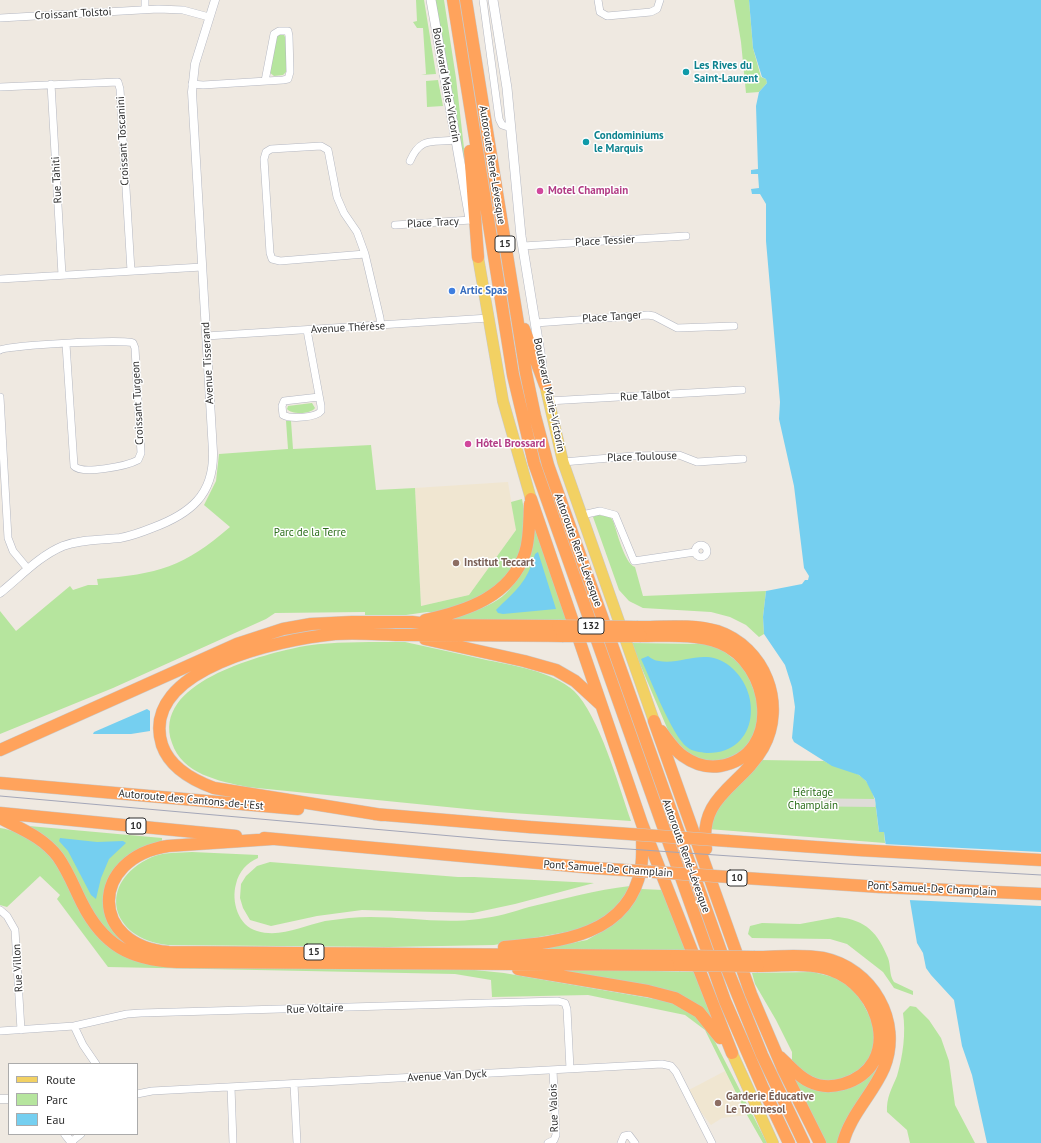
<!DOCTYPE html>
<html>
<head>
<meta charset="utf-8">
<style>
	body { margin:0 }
	#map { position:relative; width:1041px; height:1143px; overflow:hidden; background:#efe9e1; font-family:"PT Sans",sans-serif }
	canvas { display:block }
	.legend { position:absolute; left:8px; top:1063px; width:130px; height:72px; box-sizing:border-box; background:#fff; border:1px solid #ababab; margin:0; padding:5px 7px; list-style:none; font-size:12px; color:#2e2e2e }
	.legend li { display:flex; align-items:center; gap:8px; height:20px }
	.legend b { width:20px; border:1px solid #ababab }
</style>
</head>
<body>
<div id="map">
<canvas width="1041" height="1143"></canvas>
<ul class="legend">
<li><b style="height:5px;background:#f2d163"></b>Route</li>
<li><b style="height:11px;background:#b6e59e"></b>Parc</li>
<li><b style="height:11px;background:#75cff0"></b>Eau</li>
</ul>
</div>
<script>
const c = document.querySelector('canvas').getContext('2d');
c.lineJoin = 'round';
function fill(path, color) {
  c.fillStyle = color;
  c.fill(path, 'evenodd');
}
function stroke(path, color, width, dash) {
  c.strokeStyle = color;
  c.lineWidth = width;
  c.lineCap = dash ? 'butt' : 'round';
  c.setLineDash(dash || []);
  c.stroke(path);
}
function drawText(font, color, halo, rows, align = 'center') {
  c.font = font + ' "PT Sans",sans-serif';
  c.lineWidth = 3;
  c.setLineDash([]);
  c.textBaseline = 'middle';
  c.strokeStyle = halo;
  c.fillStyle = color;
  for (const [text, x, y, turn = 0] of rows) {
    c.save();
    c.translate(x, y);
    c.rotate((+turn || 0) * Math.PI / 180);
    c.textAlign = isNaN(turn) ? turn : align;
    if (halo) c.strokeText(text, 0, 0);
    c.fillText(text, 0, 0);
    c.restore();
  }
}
fill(new Path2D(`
	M508,482L516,530L469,595L421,606L415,488Z
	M725,1071L747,1115L722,1118L711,1125L685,1092Z`), '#f0e6d1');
fill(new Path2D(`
	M416,0H424L436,74L421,75L426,74L423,28H417L413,22L417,21Z
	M435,0H444L456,78L465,157H463Z
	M734,0H749L753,48L761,77L766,79L767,83L759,92L746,93L741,42Z
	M280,34L284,35L286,39L287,71L283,75L274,76L269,72L277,37Z
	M438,80L443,106L427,107L426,81Z
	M312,403L315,408C311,414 292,415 287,409L288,406Z
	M286,421H291L293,449L371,445L376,490L415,488L421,606L469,595L516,530L511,502L522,499L524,510L525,537L514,568L488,595L441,612H427L406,615H365V612L275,613L266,619L113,688L0,734V611L16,631L70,586L73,590L88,585H98L97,579C158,574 184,567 230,527L204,505L216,481L219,454L288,449Z
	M597,515L610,516L613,521C617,531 624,563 635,567L643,596L766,591L763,617L764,634L759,637L746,625L730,617L711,612L643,608L629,601L619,590L593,517Z
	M535,523L568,624L443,620C467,613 503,606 515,581C524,563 528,542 535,523Z
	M405,642C431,648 457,653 482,659C510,665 553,671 574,691C599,715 619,787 631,821L497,812L247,787C219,781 182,774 172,743C151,683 258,656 299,647C330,641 373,642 405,642Z
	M631,643L704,644L720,648L745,668L759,703L756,731L744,752L716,764L691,758L670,735Z
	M761,760L824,761C835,768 848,768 859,775C877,786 876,813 879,831L884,832L885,843L708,829L720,803Z
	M29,826L162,838V843L108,883L123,940L129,946L128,949L99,924L78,885L29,828Z
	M0,828C50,836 72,886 97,924C102,932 107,944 114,950C120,956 141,961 150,965L465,969L504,973L672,1002L693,1013L709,1030L767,1143H763L747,1115L705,1030L685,1015L588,995L492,997L491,980L455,974L108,967L57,899L60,895L40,876L7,907L0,905Z
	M192,852L258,855V858C247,863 239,871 236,884C231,901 238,926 257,931C280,938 303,926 325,921C333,920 341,919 349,918C393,914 436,925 479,919C496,917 513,912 529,907C563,899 596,890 630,886L618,908L596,924L578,930L494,945L389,947L168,945C109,939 96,882 152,857C163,852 179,853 192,852Z
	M270,862L458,877H474L594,883L515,904L473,913L362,910L317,916L271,926L250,920L243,908L240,898L241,884L246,876L257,866Z
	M641,889L663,890L687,953L531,951L587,940L611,926Z
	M838,917C866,920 878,933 888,958C891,966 889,975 894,982L913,991V995L894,988L883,972L847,944L830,939L752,938L748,934L750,926L762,923L800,924Z
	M538,968L694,972L714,1022L701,1009Z
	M813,972L833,977L849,986L860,998L875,1026L874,1051L865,1067L836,1082L823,1081L799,1071L792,1060V1052L776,1020L755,984L752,973Z
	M910,1006L916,1007L929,1020L941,1038L949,1061L955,1105L975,1143H910L907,1130L887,1112C886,1098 892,1088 897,1076C903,1056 906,1033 903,1013Z
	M884,1056L840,1143H825L793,1079L823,1090Z`), '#b6e59e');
fill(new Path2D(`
	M790,798L875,799V807L789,806Z`), '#dfdcd8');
fill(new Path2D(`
	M749,0H1041V1143H987L972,1075L962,1046L954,1000L931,975L926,968L923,953L917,943L908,889L888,862L884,832H879L875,799L866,781L859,775L832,766L794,742L792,738L795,707L792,687L785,665L764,634L763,617L766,591L802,584L805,580H808L809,576L804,568L794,486L779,419L780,402L766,241V204L760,194H752L751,189L759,188L758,174H751V170L758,169L756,106L759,92L767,83L766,79L762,77L753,48Z
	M538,552L556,609L503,614L498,613L496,610C516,590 527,583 535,554Z
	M648,656C651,658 655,661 659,661C682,665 704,648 727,664C764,690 759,754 707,753C700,752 693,752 687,747C672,736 650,678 641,659Z
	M147,709L150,711V731L131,734H93L94,732Z
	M60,838L97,842L123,841L126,843L109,859L101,878L96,899L91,895L68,851L59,841Z`), '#75cff0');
fill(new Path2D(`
	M883,844L1041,852V906L908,900L906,890L886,863Z`), '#efe9e1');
const minor = new Path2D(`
	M145,0V9
	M483,0L499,119L502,125L511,128
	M598,0L600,12L607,16L651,12L657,9L660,0
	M0,18L158,9L183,10L209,17
	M51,84L62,275
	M192,84L203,85L283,80L288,79L290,72L289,36L288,31H279L274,34L265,81
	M0,87L118,82L120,89L131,271
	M410,161C421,136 432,143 456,140
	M395,225L471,220
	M523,246L686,236
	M365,254L280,261L272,259L270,253L264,159L266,152L271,149L321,146L328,150L337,197L344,213L357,232L365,254L380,318L381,326
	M0,279L202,267
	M535,323L648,315L654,316L677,328L734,326
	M307,330L321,406V411C316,418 290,419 283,415L282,406L284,401L319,397
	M206,336L489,318
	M0,350C7,345 126,339 133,343L135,348L141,453L138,460C127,466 82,475 74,466L66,344
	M0,397L8,538L13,551L28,569
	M548,401L742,390
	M563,462L633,456L679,455L697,462L743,459
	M582,515L600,511L615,515L634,561L695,552
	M695 551a6 6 0 1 1 12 0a6 6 0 1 1-12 0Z
	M0,910L7,916L15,930L21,1030
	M74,1026L83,1045L96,1064
	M0,1031L74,1026L127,1014L141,1013L558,1001L565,1003L567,1009L570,1069
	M294,1084L297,1143
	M231,1087L233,1143
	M137,1094L152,1091L662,1064L671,1066L676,1072L712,1143
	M71,1142L81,1134
	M548,1143L554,1140L556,1135L553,1070
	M621,1143L624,1136L629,1135L635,1143`);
const tertiary = new Path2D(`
	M0,593C20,577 39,556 63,546C82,539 101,540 120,538C131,536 142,532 152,528C190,514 214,495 213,452L192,92L195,64L215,0
	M0,1099H9
	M65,1134L72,1143`);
const secondary = new Path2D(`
	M431,0L470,219
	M493,0L507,88L521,236L542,365`);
const primary = new Path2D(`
	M478,257L503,401L531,499
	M545,385L563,462L654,721
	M732,1053L773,1143`);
const motorway = new Path2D(`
	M453,0L513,375L534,463L725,1001L762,1086L789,1143
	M466,0L526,373L535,416L548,465L728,971L762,1055L804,1143
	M470,151L478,257
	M524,329L545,385
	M531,499L642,824L732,1053
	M425,620C466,611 510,597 525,553C530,538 529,520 530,504
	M638,627C664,627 692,624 717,631C765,647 787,704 763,748C741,787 698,795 706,849
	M641,636C666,636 696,633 720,643C771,663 784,755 720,766C707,768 694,764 683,756C674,750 668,740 661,731
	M425,639L524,661L556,670L575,681L600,704
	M654,721L751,994L783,1069L820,1143
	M0,750L237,644L283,629L311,624L352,622H412L436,625L558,626
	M0,783L298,809
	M0,813L236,836
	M374,814L529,827
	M382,815L214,788C192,780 170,768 162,745C138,668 283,639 335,634C359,632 383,635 407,635C459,635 510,635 562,636
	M0,818C21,829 43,837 58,857C68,871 74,887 82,903C103,945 130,960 177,962L679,965
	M264,838L594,868
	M272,839L168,846C89,858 89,946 169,952L676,956
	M729,841L858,850L1041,860
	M880,887L1041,894
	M504,947C560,942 629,936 641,868C643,856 642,843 642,831
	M755,957C777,957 801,954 823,958C872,968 903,1021 884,1068C873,1094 850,1115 843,1143
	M758,966C781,966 809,962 831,970C881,987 904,1066 843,1084C832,1087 820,1087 810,1082C798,1077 789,1065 780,1057
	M518,969L648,991L675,998L699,1012L720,1038`);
stroke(minor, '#b4b7c1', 8);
stroke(tertiary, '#b4b7c1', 9);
stroke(secondary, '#b4b7c1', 10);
stroke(primary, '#c9c9c9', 12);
stroke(motorway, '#c9c9c9', 13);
stroke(minor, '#fff', 7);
stroke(tertiary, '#fff', 8);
stroke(secondary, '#fff', 9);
stroke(primary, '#f2d163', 11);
stroke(motorway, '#ffa35c', 12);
stroke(new Path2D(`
	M0,796L497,840L847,864L1041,875`), '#a3a6b8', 1);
const motorwayBridge = new Path2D(`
	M558,626L638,627
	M562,636H641
	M529,827L729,841
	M594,868L880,887
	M676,956L755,957
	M679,965L758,966`);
stroke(motorwayBridge, '#c9c9c9', 13, []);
stroke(motorwayBridge, '#ffa35c', 12);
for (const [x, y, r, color] of [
	[686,72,4,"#0f9aa8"],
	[586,142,4,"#0f9aa8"],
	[540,191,4,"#d1479c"],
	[452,291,4,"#3f7fe0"],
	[468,444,4,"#d1479c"],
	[456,563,4,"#8d6e63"],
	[718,1103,4,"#8d6e63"]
]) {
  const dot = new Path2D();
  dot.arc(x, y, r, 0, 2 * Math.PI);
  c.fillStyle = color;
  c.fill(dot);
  stroke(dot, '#fff', 1.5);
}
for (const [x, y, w] of [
	[505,244,20],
	[591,626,26],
	[136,826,20],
	[737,878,20],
	[314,952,20]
]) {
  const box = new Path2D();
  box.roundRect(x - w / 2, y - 8, w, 16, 3);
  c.fillStyle = '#fff';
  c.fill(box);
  stroke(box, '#2e2e2e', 1);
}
drawText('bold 10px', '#2e2e2e', null, [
	["15",505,244],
	["132",591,626],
	["10",136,826],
	["10",737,878],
	["15",314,952]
]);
drawText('11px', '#2e2e2e', '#fff', [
	["Croissant Tolstoi",73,14,-3],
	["Boulevard Marie-Victorin",446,85,80],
	["Croissant Toscanini",123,141,-93],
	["Autoroute René-Lévesque",492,165,81],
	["Rue Tahiti",57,180,-93],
	["Place Tracy",433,223,-3],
	["Place Tessier",605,241,-3],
	["Place Tanger",612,317,-4],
	["Avenue Thérèse",348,328,-3],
	["Avenue Tisserand",208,363,-93],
	["Boulevard Marie-Victorin",549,395,78],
	["Rue Talbot",645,396,-3],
	["Croissant Turgeon",138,403,-93],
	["Place Toulouse",642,457,-2],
	["Autoroute René-Lévesque",578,550,70],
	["Autoroute des Cantons-de-l'Est",191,800,5],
	["Autoroute René-Lévesque",686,856,70],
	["Pont Samuel-De Champlain",608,869,4],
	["Pont Samuel-De Champlain",932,889,3],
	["Rue Villon",18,968,-93],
	["Rue Voltaire",315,1009,-2],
	["Avenue Van Dyck",447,1076,-3],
	["Rue Valois",554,1108,-92]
]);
drawText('bold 11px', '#0d838f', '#fff', [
	["Les Rives du",694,66],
	["Saint-Laurent",694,79],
	["Condominiums",594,136],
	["le Marquis",594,149]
], 'left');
drawText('bold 11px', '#b23c85', '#fff', [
	["Motel Champlain",548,191],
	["Hôtel Brossard",476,444]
], 'left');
drawText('bold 11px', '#366cbe', '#fff', [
	["Artic Spas",460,291]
], 'left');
drawText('11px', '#2c6e1b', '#fff', [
	["Parc de la Terre",310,533],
	["Héritage",813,793],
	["Champlain",813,806]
]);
drawText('bold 11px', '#785e54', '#fff', [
	["Institut Teccart",464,563],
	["Garderie Éducative",726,1097],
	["Le Tournesol",726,1110]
], 'left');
</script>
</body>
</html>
